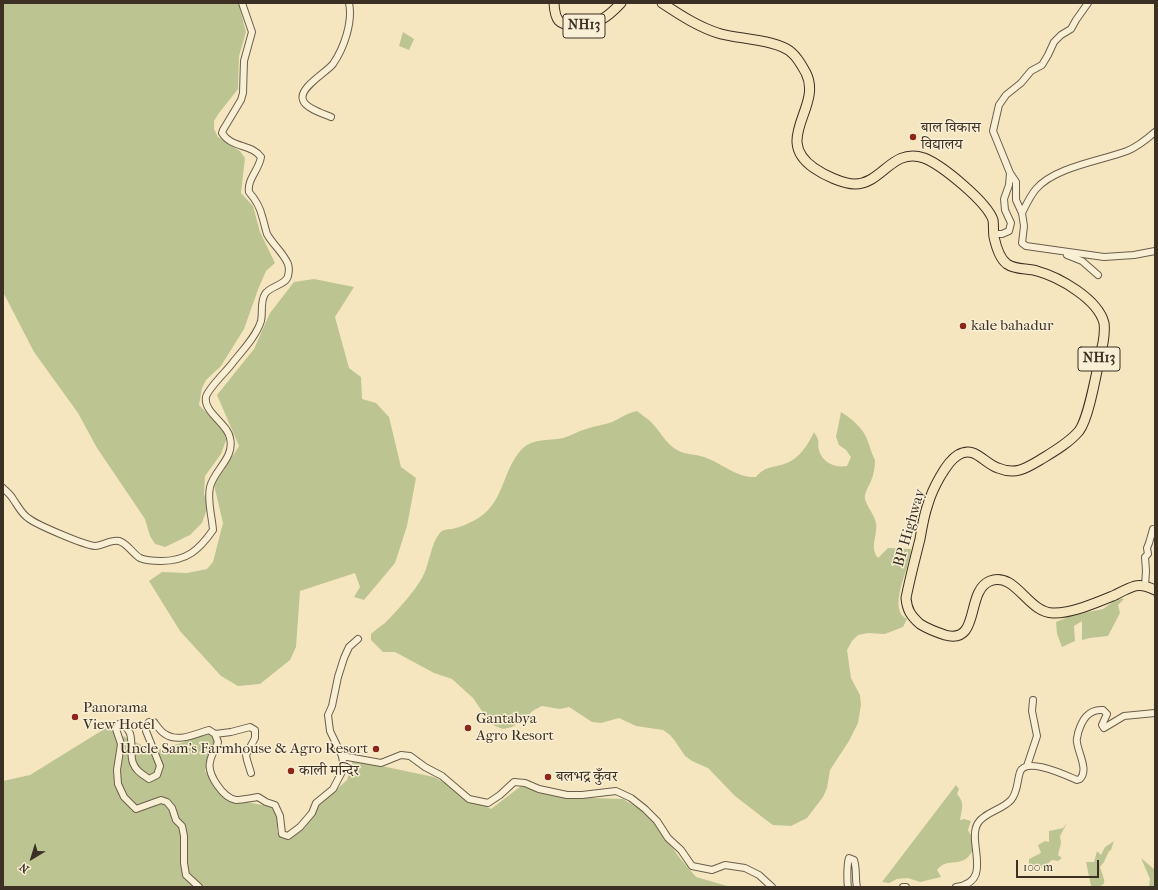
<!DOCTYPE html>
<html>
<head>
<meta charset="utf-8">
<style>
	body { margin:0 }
	#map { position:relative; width:1158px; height:890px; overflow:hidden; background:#f6e6bf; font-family:"IM FELL French Canon",serif }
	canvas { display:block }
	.frame { position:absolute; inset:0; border:4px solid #3c3025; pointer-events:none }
	.north { position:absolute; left:12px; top:838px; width:40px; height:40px; -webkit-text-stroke:3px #f9efd5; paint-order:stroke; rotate:218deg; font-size:11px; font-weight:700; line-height:16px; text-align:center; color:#3c3025 }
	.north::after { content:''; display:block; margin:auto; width:14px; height:18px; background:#3c3025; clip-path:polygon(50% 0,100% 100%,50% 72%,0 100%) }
	.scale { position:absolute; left:1016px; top:860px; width:83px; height:18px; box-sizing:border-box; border:2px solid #3c3025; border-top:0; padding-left:5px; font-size:12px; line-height:14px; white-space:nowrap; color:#3c3025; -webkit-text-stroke:3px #f9efd5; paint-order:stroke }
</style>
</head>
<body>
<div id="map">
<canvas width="1158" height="890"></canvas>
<div class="frame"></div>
<div class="north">N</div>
<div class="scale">100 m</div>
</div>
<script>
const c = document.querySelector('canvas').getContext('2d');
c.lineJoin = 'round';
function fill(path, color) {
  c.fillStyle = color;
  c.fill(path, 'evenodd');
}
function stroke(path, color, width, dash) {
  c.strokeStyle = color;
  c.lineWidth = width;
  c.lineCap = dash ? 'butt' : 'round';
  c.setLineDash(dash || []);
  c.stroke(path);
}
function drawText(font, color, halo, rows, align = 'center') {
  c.font = font + ' "IM FELL French Canon","Noto Serif Devanagari",serif';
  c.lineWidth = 3;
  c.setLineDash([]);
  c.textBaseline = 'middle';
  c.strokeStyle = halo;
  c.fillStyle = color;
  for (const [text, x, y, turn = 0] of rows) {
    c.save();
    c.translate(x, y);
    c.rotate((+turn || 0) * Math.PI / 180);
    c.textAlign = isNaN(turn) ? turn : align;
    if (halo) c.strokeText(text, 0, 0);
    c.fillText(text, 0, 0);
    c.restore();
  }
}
fill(new Path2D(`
	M3,3H240V9L246,32L239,56L238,89L219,113L214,121V129L218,137L240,151L245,158L241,193L253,206L260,232L275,263L266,271L259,287L244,329L221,366L206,380L202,388L199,405L228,435L221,454L205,476L204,494L208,506L202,523L190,535L165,547L155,544L150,536L145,519L97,448L78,413L34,352L3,292Z
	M403,32L414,39L409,50L399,46Z
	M314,279L354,287L335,317L349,368L361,377L362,399L376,403L389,417L401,467L416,478L407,526L395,563L364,600L354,597L360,587L355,573L300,591L296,647L290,660L260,684L238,686L221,676L180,631L149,581L162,572L187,573L207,569L213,562L223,523L214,485L239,446L217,395L254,349L270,313L294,282Z
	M637,411C642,415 647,418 652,423C661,432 665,443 677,450C685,455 695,454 704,457C722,463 736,478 756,477C765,466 772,468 784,464C798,460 808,445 814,432C821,443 817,440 819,450C822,463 836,468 847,466L851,457L846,450L839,445L836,437L841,412C851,418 863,428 867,439C870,446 871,453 875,460C875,467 874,474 871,481C869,486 866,490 865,495C863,502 874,513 876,523C878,535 869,547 878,558L888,548L911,549C911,567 886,608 907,619L903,627L885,634L868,633L858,635L852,641L847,650L851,678L860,695L861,705L858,723L849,741L830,770L827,788L823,797L807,818L791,826L773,825L766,820L735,796L708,768L692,761L685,756L675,741L670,735L663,730L636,726L619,718L601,723L592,722L569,707L560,709L542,706L534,710L520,722L512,727L503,729L495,726L488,720L473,698L452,679L434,673L395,652H383L371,640V634C375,630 380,627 385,623C396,612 416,590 423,576C429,565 431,544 439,534C443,528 450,530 456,528C466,525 477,520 485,513C504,496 504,469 521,450C532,438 548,441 563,438C571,436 578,431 586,429C594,426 604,425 612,422C621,418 627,413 637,411Z
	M1118,598L1124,599L1118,605L1120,613L1108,636L1090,638L1082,640V621L1074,626L1075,641L1062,647L1057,634L1056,622L1073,615L1103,609Z
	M106,728L154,751L181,743L207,732L214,735L215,743L213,746L205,771L218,789L235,802H247L277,808V832L288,840L319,805L347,780L353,760L434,777L491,809L521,786L559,797L623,799L650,816L679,857L696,877L731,887H3V781L30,775Z
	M956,785L959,789L957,794C965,803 962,809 960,820L964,819L971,821L968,830L970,834L978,833L979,840C974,846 971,857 964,860C954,865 946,859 937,870L941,877L920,882L908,878L897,879L889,883L882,882Z
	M1067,823L1060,836L1061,843L1058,855L1062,858L1058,861L1052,860L1041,869L1037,866L1033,868L1029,865V859L1041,853L1038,845L1045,841L1049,842V831L1063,828Z
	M1114,841L1111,850L1109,851L1104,862L1100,867C1105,883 1110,887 1088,887L1091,886L1086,862H1094L1097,851L1101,855L1105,847Z
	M1141,858L1155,870V887H1149L1150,879Z`), '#bcc592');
const minor = new Path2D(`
	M331,117C324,114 305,108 303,100C298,88 327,72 333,64C344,48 353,22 349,3
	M1010,173L1016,182V200L1022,213L1024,226L1022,243L1026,246L1104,257L1134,255L1155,251
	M1022,213C1026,205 1030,196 1036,189C1055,167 1100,161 1127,151C1137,147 1147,139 1155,132
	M994,234H1002L1009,231L1011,223L1005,210L1004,199L1009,185L1010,173L993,131L999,105L1006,95L1021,83L1031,71L1042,65L1048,55L1054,42L1061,35L1071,29L1076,20L1088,3
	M1067,255L1082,261L1098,275
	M3,488C6,491 11,495 13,499C18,506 21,513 28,518C37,525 84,545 95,546C103,546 111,539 119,541C127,543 133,554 140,558C147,561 154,561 161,561C187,561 199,550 213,530C212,516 207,501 210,487C214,470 235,458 230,438C228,424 203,412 206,397C208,388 228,370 234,361C243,350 257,335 261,321C263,312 260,302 265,294C270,286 286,285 288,276C289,272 289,267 288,264C283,252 273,245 267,234C265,228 264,222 262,216C260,207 255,199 249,192C247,179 259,170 261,157C252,144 231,148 222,133L223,130L241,100L243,93L244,61L252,32L242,3
	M1145,586L1146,571L1145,557L1148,554L1147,548L1149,543L1153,529
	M215,734L231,732L250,727L255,730V738L246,755L247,760L251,773
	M342,756L381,763L401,755L410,756L425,767L442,776L469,799L488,803L500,795L514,782L525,783L539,789L567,795H582L616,791L631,798L645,809L657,821L668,838L681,850L692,866L712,870L725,865L745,868L759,875L772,887
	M1027,766L1037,736L1032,711L1033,700
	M199,887L186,875L184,863V836L182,826L176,820L172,808L167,802L161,800L136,809L124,797L118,784L117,770L121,744L116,729L119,724C138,729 128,750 133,763C136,771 142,774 149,779L157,775L160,766L146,731L147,725L149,722H154C157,726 161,732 165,734C178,743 195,734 209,730L215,734L218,742C216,748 211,755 210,762C207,774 223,798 236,800C243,800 251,798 258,797L266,802L275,805L280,816L282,834L288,836L300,827L312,813L316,803L333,789L344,768L342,756L330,731L328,715L332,706L338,677L344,658L349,647L358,639
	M848,887C847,881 847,864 849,858L854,860C857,869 855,878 857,887
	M903,887H906
	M956,887C995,882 966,842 978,823C985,812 1002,810 1011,800C1018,792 1017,781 1020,772C1026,756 1067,776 1077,780L1080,779C1089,770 1078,753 1077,742C1076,739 1078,736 1078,733C1082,720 1088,709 1103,710L1107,714L1102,725L1104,728L1124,716L1155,713`);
const highway = new Path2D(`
	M554,3C555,20 558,25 576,26C596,26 608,17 621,3
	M662,3C680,15 700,28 721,34C740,39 779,40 792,53C798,58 802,66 806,73C823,107 772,139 814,168C824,175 843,184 855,184C882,184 892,147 924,158C942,165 987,202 993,220C994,226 993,232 994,237C996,246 1000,259 1007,264C1015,270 1028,268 1037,271C1059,277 1098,299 1104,323C1105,330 1104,337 1103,343C1098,362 1090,417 1079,431C1069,443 1053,452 1040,460C1025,469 1015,475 998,468C983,463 975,445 958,455C946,462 932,490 928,504C924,515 922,527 920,539C915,559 910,578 906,598C907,610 911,616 920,624C928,629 936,632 945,635C981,645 965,591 990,581C1016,571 1028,614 1054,613C1073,613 1098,602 1115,595C1121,592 1128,588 1135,586C1142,584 1149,587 1155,590`);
stroke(minor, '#6a5e4c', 8);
stroke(highway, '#3c3025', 11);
stroke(minor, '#f9efd5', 6);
stroke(highway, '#f6e6bf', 9);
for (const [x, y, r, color] of [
	[913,137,4,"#8f2418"],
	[963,326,4,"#8f2418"],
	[75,717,4,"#8f2418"],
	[468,728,4,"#8f2418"],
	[376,749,4,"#8f2418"],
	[291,771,4,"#8f2418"],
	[548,777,4,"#8f2418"]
]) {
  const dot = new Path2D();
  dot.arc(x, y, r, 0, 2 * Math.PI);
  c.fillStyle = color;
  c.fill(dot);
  stroke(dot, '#f9efd5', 1.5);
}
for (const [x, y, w] of [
	[584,26,42],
	[1099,359,42]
]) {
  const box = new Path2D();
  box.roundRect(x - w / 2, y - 12, w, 24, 3);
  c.fillStyle = '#f9efd5';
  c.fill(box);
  stroke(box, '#3c3025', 1);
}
drawText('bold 14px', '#3c3025', null, [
	["NH13",584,26],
	["NH13",1099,359]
]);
drawText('15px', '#3c3025', '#f9efd5', [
	["बाल विकास",921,128],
	["विद्यालय",921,145],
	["kale bahadur",971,326],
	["Panorama",83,708],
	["View Hotel",83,725],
	["Gantabya",476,719],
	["Agro Resort",476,736],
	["Uncle Sam's Farmhouse & Agro Resort",368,749,"right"],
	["काली मन्दिर",299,771],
	["बलभद्र कुँवर",556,777]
], 'left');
drawText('15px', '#3c3025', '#f9efd5', [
	["BP Highway",910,528,-74]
]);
</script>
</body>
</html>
